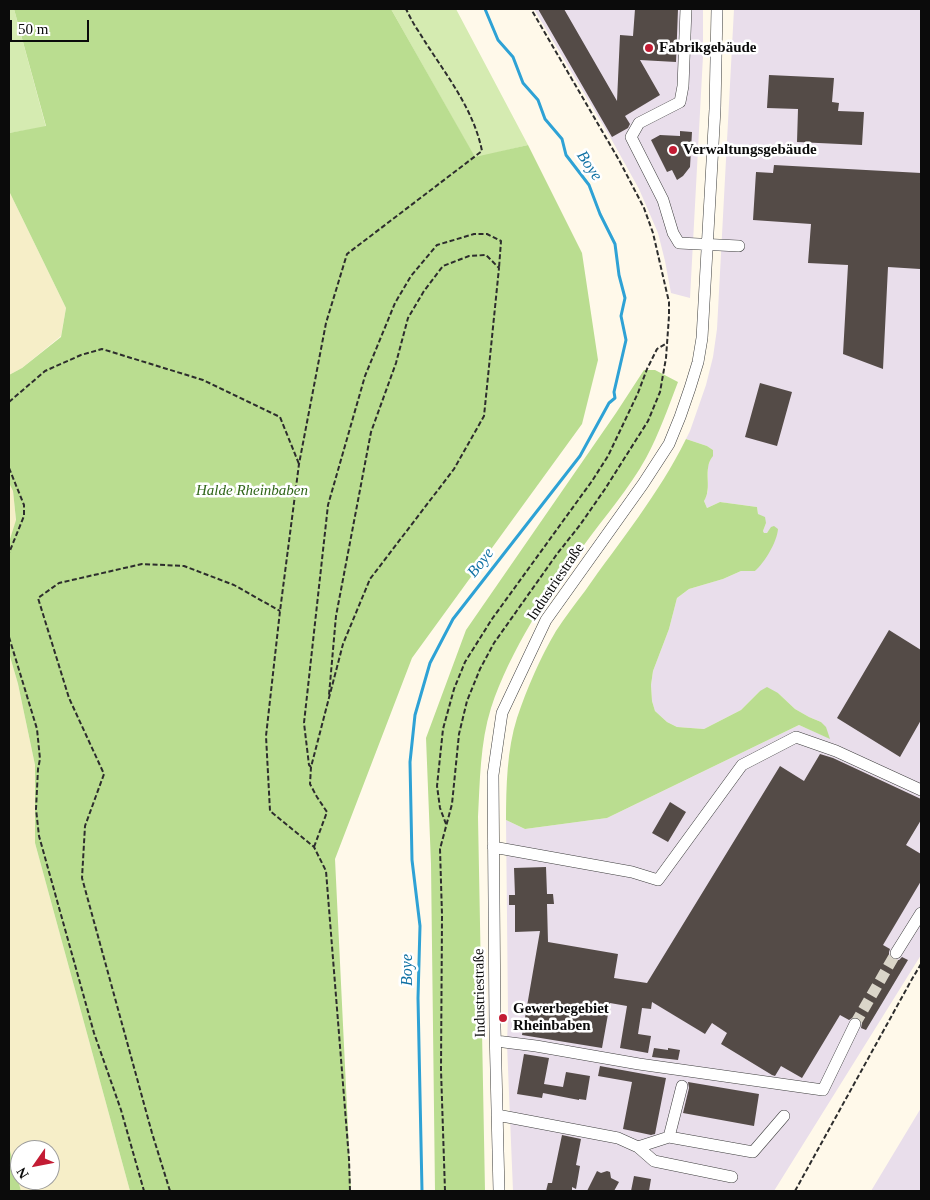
<!DOCTYPE html>
<html>
<head>
<meta charset="utf-8">
<style>
	body { margin:0 }
	#map { position:relative; width:930px; height:1200px; overflow:hidden; background:#fff9ea; font-family:Georgia,serif }
	canvas { display:block }
	.frame { position:absolute; inset:0; border:10px solid #0b0b0b; pointer-events:none }
	.north { position:absolute; left:10px; top:1140px; width:50px; height:50px; box-sizing:border-box; background:#fff; border:1px solid #9d9d9d; border-radius:50%; rotate:237deg; font-size:14px; font-weight:700; line-height:20px; text-align:center; color:#0b0b0b }
	.north::after { content:''; display:block; margin:auto; width:18px; height:22px; background:#c31c34; clip-path:polygon(50% 0,100% 100%,50% 72%,0 100%) }
	.scale { position:absolute; left:10px; top:20px; width:79px; height:22px; box-sizing:border-box; border:2px solid #0b0b0b; border-top:0; padding-left:6px; font-size:15px; line-height:18px; white-space:nowrap; color:#0b0b0b; -webkit-text-stroke:4px #fff; paint-order:stroke }
</style>
</head>
<body>
<div id="map">
<canvas width="930" height="1200"></canvas>
<div class="frame"></div>
<div class="north">N</div>
<div class="scale">50 m</div>
</div>
<script>
const c = document.querySelector('canvas').getContext('2d');
c.lineJoin = 'round';
function fill(path, color) {
  c.fillStyle = color;
  c.fill(path, 'evenodd');
}
function stroke(path, color, width, dash) {
  c.strokeStyle = color;
  c.lineWidth = width;
  c.lineCap = dash ? 'butt' : 'round';
  c.setLineDash(dash || []);
  c.stroke(path);
}
function drawText(font, color, halo, rows, align = 'center') {
  c.font = font + ' Georgia,serif';
  c.lineWidth = 5;
  c.setLineDash([]);
  c.textBaseline = 'middle';
  c.strokeStyle = halo;
  c.fillStyle = color;
  for (const [text, x, y, turn = 0] of rows) {
    c.save();
    c.translate(x, y);
    c.rotate((+turn || 0) * Math.PI / 180);
    c.textAlign = isNaN(turn) ? turn : align;
    if (halo) c.strokeText(text, 0, 0);
    c.fillText(text, 0, 0);
    c.restore();
  }
}
fill(new Path2D(`
	M534,9H703V56L690,298L671,293L665,261L658,233L639,189L609,135Z
	M734,9H921V955L774,1191H513L507,1044L508,1014L506,820L525,829L607,818L799,725L829,738L821,722L809,717L795,709L778,693L760,691L741,710L704,729L677,727L667,722L655,711L652,701L651,685L653,671L669,629L677,598L689,589L723,579L741,571H755L770,530L767,533H764L763,531L766,523L758,514L757,507L720,502L707,508L704,501L706,497L708,491V466L713,453V450L707,446L686,439L690,431L706,385L713,357L717,329Z
	M921,1108V1191H871Z`), '#e9deeb');
fill(new Path2D(`
	M9,191L66,308L61,336L22,368L9,375Z
	M9,483L13,491L16,521L9,542Z
	M9,653L18,684L35,765V843L130,1191H21L9,1147ZM20,1150H50V1180H20Z`), '#f6eec8');
fill(new Path2D(`
	M9,9H14L46,127L9,133Z
	M391,9H456L528,145L475,158Z`), '#d5ebb1');
fill(new Path2D(`
	M14,9H391L475,157L528,145L582,253L598,360L582,424L412,658L335,859L351,1191H130L35,843V765L18,684L9,653V542L16,520L13,491L9,483V375L22,368L61,337L66,308L9,191V133L46,126Z
	M644,370H655L678,382C668,408 659,434 646,458C629,489 605,516 584,545C548,592 510,651 491,708C480,743 480,781 478,817L485,1191H435L431,864L426,738L466,630L616,413Z
	M686,439L707,446L713,450V456C702,469 713,488 704,501L707,508L720,502L757,507L758,514L765,517L766,523L763,531L764,533H767L771,527L774,526L778,529C777,542 765,562 755,571H741L723,579L689,589L677,598L669,629L653,671L651,685L652,701L655,711L667,722L677,727L704,729L741,710L760,691L767,687L778,693L795,709L809,717L821,722L826,727L830,739L799,725L607,818L525,829L506,820C506,787 507,749 517,718C527,688 540,658 556,631C565,617 575,604 585,591C620,541 659,494 686,439Z
	M9,1147L21,1191H9Z`), '#badd90');
stroke(new Path2D(`
	M422,1191L418,998L420,926L412,860L410,762L415,715L430,663L453,619L580,456L609,403L615,398L614,392L626,340L621,316L625,298L619,275L615,244L600,214L589,185L566,155L562,139L545,119L538,100L523,83L513,57L498,40L485,9`), '#2ea2d5', 3);
fill(new Path2D(`
	M538,9H564L617,101L620,35L633,36L635,9H678L676,62L640,60L660,95L625,116L630,124L628,128L612,137Z
	M769,75L834,78L832,102L839,103L838,111L864,112L862,145L797,142L798,109L767,108Z
	M680,131L692,132L690,167L683,176L677,180L672,170L667,172L651,140L660,135L680,136Z
	M774,165L921,173L920,269L888,267L883,369L843,354L848,265L808,263L811,224L753,220L756,172L773,173Z
	M760,383L792,392L777,446L745,437Z
	M889,630L921,650V720L900,757L837,718Z
	M820,754L833,758L921,799V820L906,845L921,854V881L883,945L890,949L889,952V956L892,960H899L902,957L908,960L866,1030L861,1028L862,1023L859,1018L854,1017L849,1020L840,1015L802,1078L781,1066L775,1076L772,1075L721,1044L727,1033L712,1023L705,1034L652,1002L651,1009L642,1008L638,1034L651,1036L648,1053L620,1048L627,1006L610,1003L602,1048L522,1035L540,931L515,932V905H509V895H515L514,868L546,867L547,894H553L554,904H547L548,942L618,954L614,978L647,983L780,766L804,781Z
	M670,802L686,812L668,842L652,833Z
	M654,1048L668,1050V1048L680,1050L678,1060L652,1057Z
	M524,1054L549,1058L544,1084L563,1087L566,1072L590,1076L586,1100L579,1099V1100L543,1093L542,1098L517,1094Z
	M600,1066L666,1078L655,1134L651,1135L623,1129L632,1082L598,1076Z
	M688,1082L759,1094L754,1126L683,1113L689,1088Z
	M562,1135L581,1139L576,1165L580,1166L576,1189L572,1187V1191H546L548,1183H552Z
	M597,1171L601,1173L607,1171L610,1172L611,1178L619,1182L614,1191H587Z
	M634,1176L651,1179L649,1191H631Z`), '#544b47');
stroke(new Path2D(`
	M855,1024L896,953`), '#dad5c9', 11, [11, 5.5]);
const minor = new Path2D(`
	M686,9L683,86L680,102L639,123L631,137L663,200L673,233L679,243L739,246
	M493,847L632,872L658,880L742,765L796,737L836,751L921,790
	M896,953L921,913
	M496,1041L536,1046L639,1064L823,1090L855,1024
	M497,1115L618,1138L638,1147L654,1161L732,1177
	M669,1137L682,1086
	M638,1147L669,1137L753,1152L784,1116
	M499,1191L495,1028L493,775L502,713L546,620L643,484L669,444L680,417L690,388L698,362L702,338L715,109L717,9`);
stroke(minor, '#3e3e3e', 12);
stroke(new Path2D(`
	M9,402L45,371L81,355L102,349L203,380L280,417L299,464
	M9,468L24,505V516L9,553
	M9,637L37,729L40,759L38,769L36,809L39,836L94,1033L121,1110L144,1191
	M311,767L309,765L304,723L328,505L365,376L395,303L411,276L437,245L474,234H487L501,241L499,268
	M446,824L440,808L437,786L443,729L454,689L465,662L492,619L592,481L608,456L638,393L647,369L657,349L667,343
	M314,847L327,812L317,797L310,784L311,767L343,644L370,579L454,469L484,416L499,268L486,255L469,256L443,266L424,291L408,318L396,363L371,432L336,616L329,695
	M170,1191L152,1133L82,878L85,826L104,774L69,698L38,598L59,583L142,564L184,566L234,585L280,611
	M350,1191L349,1159L326,871L314,847L270,811L266,736L280,611L299,464L326,323L347,254L482,151C473,106 442,70 419,32C414,25 410,17 406,9
	M445,1191L441,1070L442,915L440,849L452,804L459,734L467,701L480,669L494,643L557,554L580,525L605,489L648,421L660,392L666,358L669,316V302L665,285L653,233L644,208L619,160L531,9
	M795,1191L912,979L921,964`), '#2d2d2d', 2, [5, 2.5]);
stroke(minor, '#fff', 11);
for (const [x, y, r, color] of [
	[649,48,5,"#c31c34"],
	[673,150,5,"#c31c34"],
	[503,1018,5,"#c31c34"]
]) {
  const dot = new Path2D();
  dot.arc(x, y, r, 0, 2 * Math.PI);
  c.fillStyle = color;
  c.fill(dot);
  stroke(dot, '#fff', 2);
}
drawText('bold 15px', '#0b0b0b', '#fff', [
	["Fabrikgebäude",659,48],
	["Verwaltungsgebäude",683,150],
	["Gewerbegebiet",513,1009],
	["Rheinbaben",513,1026]
], 'left');
drawText('italic 15px', '#306619', '#fff', [
	["Halde Rheinbaben",252,491]
]);
drawText('15px', '#0b0b0b', '#fff', [
	["Industriestraße",556,582,-56],
	["Industriestraße",480,993,-91]
]);
drawText('italic 16px', '#0e70a3', '#fff', [
	["Boye",589,166,56],
	["Boye",481,563,-52],
	["Boye",408,970,-90]
]);
</script>
</body>
</html>
